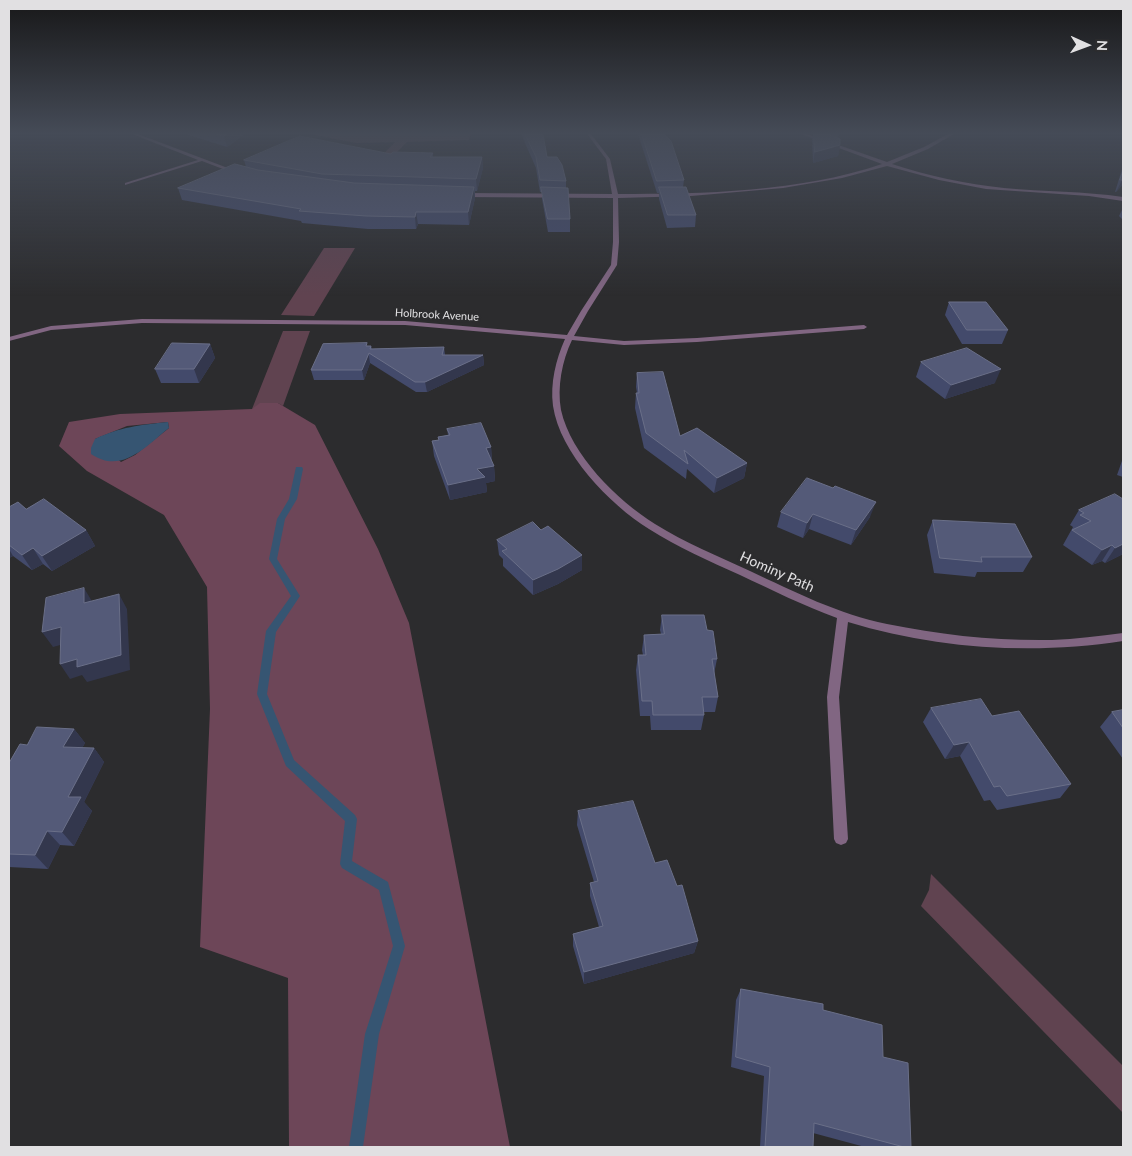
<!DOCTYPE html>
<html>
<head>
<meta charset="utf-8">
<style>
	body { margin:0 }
	#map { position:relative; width:1132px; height:1156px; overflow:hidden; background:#2c2c2e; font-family:Lato,sans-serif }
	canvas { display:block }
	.frame { position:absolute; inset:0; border:10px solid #e1e0e2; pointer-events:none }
	.north { position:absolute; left:1062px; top:20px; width:50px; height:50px; -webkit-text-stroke:4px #2c2c2e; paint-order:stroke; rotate:92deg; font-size:14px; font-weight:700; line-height:20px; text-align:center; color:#e1e0e2 }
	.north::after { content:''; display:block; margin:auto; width:18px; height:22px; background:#e1e0e2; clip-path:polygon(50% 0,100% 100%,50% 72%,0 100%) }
</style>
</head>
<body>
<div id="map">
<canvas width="1132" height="1156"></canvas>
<div class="frame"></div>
<div class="north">N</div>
</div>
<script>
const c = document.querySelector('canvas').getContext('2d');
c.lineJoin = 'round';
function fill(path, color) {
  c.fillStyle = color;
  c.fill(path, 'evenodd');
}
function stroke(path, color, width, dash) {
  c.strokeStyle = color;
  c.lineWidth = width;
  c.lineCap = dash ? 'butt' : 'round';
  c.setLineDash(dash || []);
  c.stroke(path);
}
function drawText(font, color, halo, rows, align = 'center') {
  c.font = font + ' Lato,sans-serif';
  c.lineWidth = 5;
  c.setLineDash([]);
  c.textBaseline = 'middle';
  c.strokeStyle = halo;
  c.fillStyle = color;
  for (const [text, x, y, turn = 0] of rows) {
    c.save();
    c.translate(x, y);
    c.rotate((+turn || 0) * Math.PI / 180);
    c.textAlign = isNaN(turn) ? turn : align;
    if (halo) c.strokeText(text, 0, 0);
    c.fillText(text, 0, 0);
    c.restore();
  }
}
fill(new Path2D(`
	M310,134H471L469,140L407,142L366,183L356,182L395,142L356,143Z
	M324,248H355L314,316L281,315Z
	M283,331H310L283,406L278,403L252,409Z
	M931,874L1123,1066V1113L921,906L929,890Z`), '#604350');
fill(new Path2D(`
	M260,403H278L315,425L378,549L409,623L510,1147H289L288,978L200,947L210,709L207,587L164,515L87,471L59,446L69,422L120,414L252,409ZM168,422L169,428L135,455L121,462L95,439L127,426Z`), '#6d4658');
fill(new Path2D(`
	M168,422L169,428C146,446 122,475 91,454V448L95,439C120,427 140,425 168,422Z`), '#365572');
fill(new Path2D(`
	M296,467H302L303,469L297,499L285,519L277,559L300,596L276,632L267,694L294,760L355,815L357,819L352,861L388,882L405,946L379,1034L363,1147H349L365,1034L393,946L379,890L342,868L340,864L345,821L286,766L257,694L266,631L291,596L269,559L277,519L289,499Z`), '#365572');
fill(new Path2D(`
	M132,134H138L241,173L236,174L202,161L125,185V183L198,160Z
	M587,134H591L610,159L618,194C704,194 800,192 882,164L801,134H807L887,162L924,147L948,134H954L928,149L892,164C928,176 966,184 1004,188C1044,192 1084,191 1123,197V201L1089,196L986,189L939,180L887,166L842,178L783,188L691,196L618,198L619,242L617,265L588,311L574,336L624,341L697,338L864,325L867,327L864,329L697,342L624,345L572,340C562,361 557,387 561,410C571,455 617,500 655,524C685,543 718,556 750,571C795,592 838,614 887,624C941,635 996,641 1052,640C1076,639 1099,636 1123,633V641C1033,655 936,649 848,622L839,697L848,839L846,843L841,845L836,843L834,839L827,697L837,618C804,606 772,590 740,575C709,561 677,547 649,529C609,504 560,453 553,406C550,383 556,359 565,339L405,325L142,323L51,330L9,341V337L51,326L142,319L405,321L567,335L581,311L611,265L613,242V198L463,197L460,195L463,193L612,194L606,159Z`), '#816682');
fill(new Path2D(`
	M185,134H245L227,147Z
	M521,134H543L547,157L566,181V188L570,219V232H548L542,199V192H540L536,168Z
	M638,134H664L684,180L683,187L696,215L695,227L667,228L659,199V193H657Z
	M813,134H839L838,138L840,145L838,156L813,163L812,140Z
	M433,153V157H482L483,168L477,191H475V198L469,225L418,224L416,229H368L302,223L301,221L182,200L178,188L246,167L244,160Z
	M1123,166V184L1116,192H1115Z
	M1123,208V220L1119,216Z
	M949,302L1008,330L1002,344H962L945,315Z
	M210,344L215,358L199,383H161L155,369Z
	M368,346H371L372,349L444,347L445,355H483L484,365L427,392H416L370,363L364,380H314L311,370Z
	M921,362L995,383L945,399L916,377Z
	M637,373L680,436L747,463L744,478L714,493L687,469L686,479L644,448L635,408L636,393H637L636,387Z
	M447,429L491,447L492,462L494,466L495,481L486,483L487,492L450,500L434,456L432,441L439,440L438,437L448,435Z
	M1123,458V477L1117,475Z
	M1123,499V554L1105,563L1102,561L1092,565L1063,545L1073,527L1070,525L1079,510Z
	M9,507L26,509L86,530L95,546L52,571L43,564L32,570L13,556L9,558Z
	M781,512L870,517L851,545L809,529L803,538L777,527Z
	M933,520L1032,557L1023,572H977L975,577L934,573L927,535Z
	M497,540L582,570L558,584L533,595L503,566V559L499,555Z
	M662,615L707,630L717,659L714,674L718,697L715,712H704V715L701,730H651L650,716H640L636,670L638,655H643L642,650L644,635L661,634L660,630Z
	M931,708L992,716L1071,784L1060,798L997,810L990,800L984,801L960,756L945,759L923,722Z
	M1123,710V759L1100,727L1112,712Z
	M74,729L85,743L82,748H94L104,762L84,802L92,811L74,846L60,845L48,869L9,867V763L27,745Z
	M578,811L655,863L698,941L694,953L584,984L573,946V934L599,927L590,896V883L594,882L577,825Z
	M741,989L823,1010L883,1057L911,1147H865L813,1133V1147H760L764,1076L731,1067L736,1000Z`), '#434a6b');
fill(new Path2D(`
	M227,134H245L227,147L224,136Z
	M840,145L838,156L813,163L815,152Z
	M482,157L483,168L477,191L476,179Z
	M1123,179V184L1116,192L1122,180Z
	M474,187L475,198L469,225L468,212Z
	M416,212L418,224L416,229L415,217Z
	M367,343L370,363L364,380L362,370Z
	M210,344L215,358L199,383L194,369Z
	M483,355L484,365L427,392L425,382Z
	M1001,369L995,383L945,399L951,385Z
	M491,447L492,462L487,463L486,448Z
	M747,463L744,478L714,493L717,478Z
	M494,466L495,481L486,483L487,492L450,500L448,485L477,469Z
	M876,502L870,517L851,545L856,530Z
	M813,514L809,529L803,538L807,523Z
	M86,530L95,546L52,571L42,556Z
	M1123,544V554L1105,563L1115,548Z
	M1112,545L1102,561L1092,565L1102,550Z
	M33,548L43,564L32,570L22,555Z
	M9,549L13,556L9,558Z
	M582,555V570L558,584L533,595V580Z
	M84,588L93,603H84Z
	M119,594L127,609L130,670L87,682L82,675L70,679L60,664Z
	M61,627L71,642L53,647L42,632Z
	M74,729L85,743L75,761L63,747Z
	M969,742L960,756L945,759L954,745Z
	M94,748L104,762L84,802L92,811L74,846L62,832L68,797Z
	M47,831L60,845L48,869L35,855Z
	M698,941L694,953L584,984V972Z`), '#33374d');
const building = new Path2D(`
	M217,134H227L224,136Z
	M525,134H543L547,157H557L562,165L566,181L540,180L536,157Z
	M642,134H664L671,141L684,180L657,181Z
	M814,134H827L840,139V145L815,152Z
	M300,136L391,154L393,152L433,153L430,157H482L476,179L322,174L244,160Z
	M235,164L258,170L354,183L474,187L468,212H416L415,217L366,216L299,211L301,209L178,188Z
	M1123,171V179L1122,180H1120Z
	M541,187L568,188L570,219H548Z
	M659,187H686L696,215H668Z
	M949,302H986L1008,330H967Z
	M172,343L210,344L194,369H155Z
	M367,343L366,346H371L370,349L444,347L442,355H483L425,382H415L369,353L362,370H311L323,344Z
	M967,348L1001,369L951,385L921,362Z
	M663,372L680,436L697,428L747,463L717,478L684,450L688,464L646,433L636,393H639L637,373Z
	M481,423L491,447L486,448L494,466L477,469L485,477L448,485L432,441L439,440L438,437L450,435L447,429Z
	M807,478L833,488L835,486L876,502L856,530L813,514L807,523L781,512Z
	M1115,494L1123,499V544L1115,548L1112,545L1102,550L1072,530L1091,521L1080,515L1084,513L1079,510Z
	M44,499L86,530L42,556L33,548L22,555L9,545V507L18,502L26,509Z
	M933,520L1015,524L1032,557H981L982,562L940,558Z
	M533,522L541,530L548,526L582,555L558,569L533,580L502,551L507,549L497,540Z
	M84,588V603L119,594L121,655L77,667V659L60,664L61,627L42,632L46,598Z
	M662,615H704L707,630L713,631L717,659H712L718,697H702L704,715H653L652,701H642L638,655H646L644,635L664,634Z
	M981,699L992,716L1019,711L1071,784L1007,796L1000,786L994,787L969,742L954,745L931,708Z
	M1123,710V728L1112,712Z
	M37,727L74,729L63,747L94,748L68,797H81L62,832L47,831L35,855L9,854V763L20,744L27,745Z
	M633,801L655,863L667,860L677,886L682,885L698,941L584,972L573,934L603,926L590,883L598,881L578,811Z
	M741,989L823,1004V1010L882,1025L883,1057L908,1063L911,1147H904L814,1123L813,1147H765L770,1067L736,1057Z`);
fill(building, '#545a78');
stroke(building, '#6a6f88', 1);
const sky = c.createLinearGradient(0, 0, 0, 296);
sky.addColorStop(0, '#181819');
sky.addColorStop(0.45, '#454b57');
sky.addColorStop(1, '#454b5700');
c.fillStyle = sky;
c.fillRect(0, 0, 1132, 296);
drawText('11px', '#e1e0e2', '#2c2c2e', [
	["Holbrook Avenue",437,315,3]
]);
drawText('14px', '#e1e0e2', '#2c2c2e', [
	["Hominy Path",777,572,24]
]);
</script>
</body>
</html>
